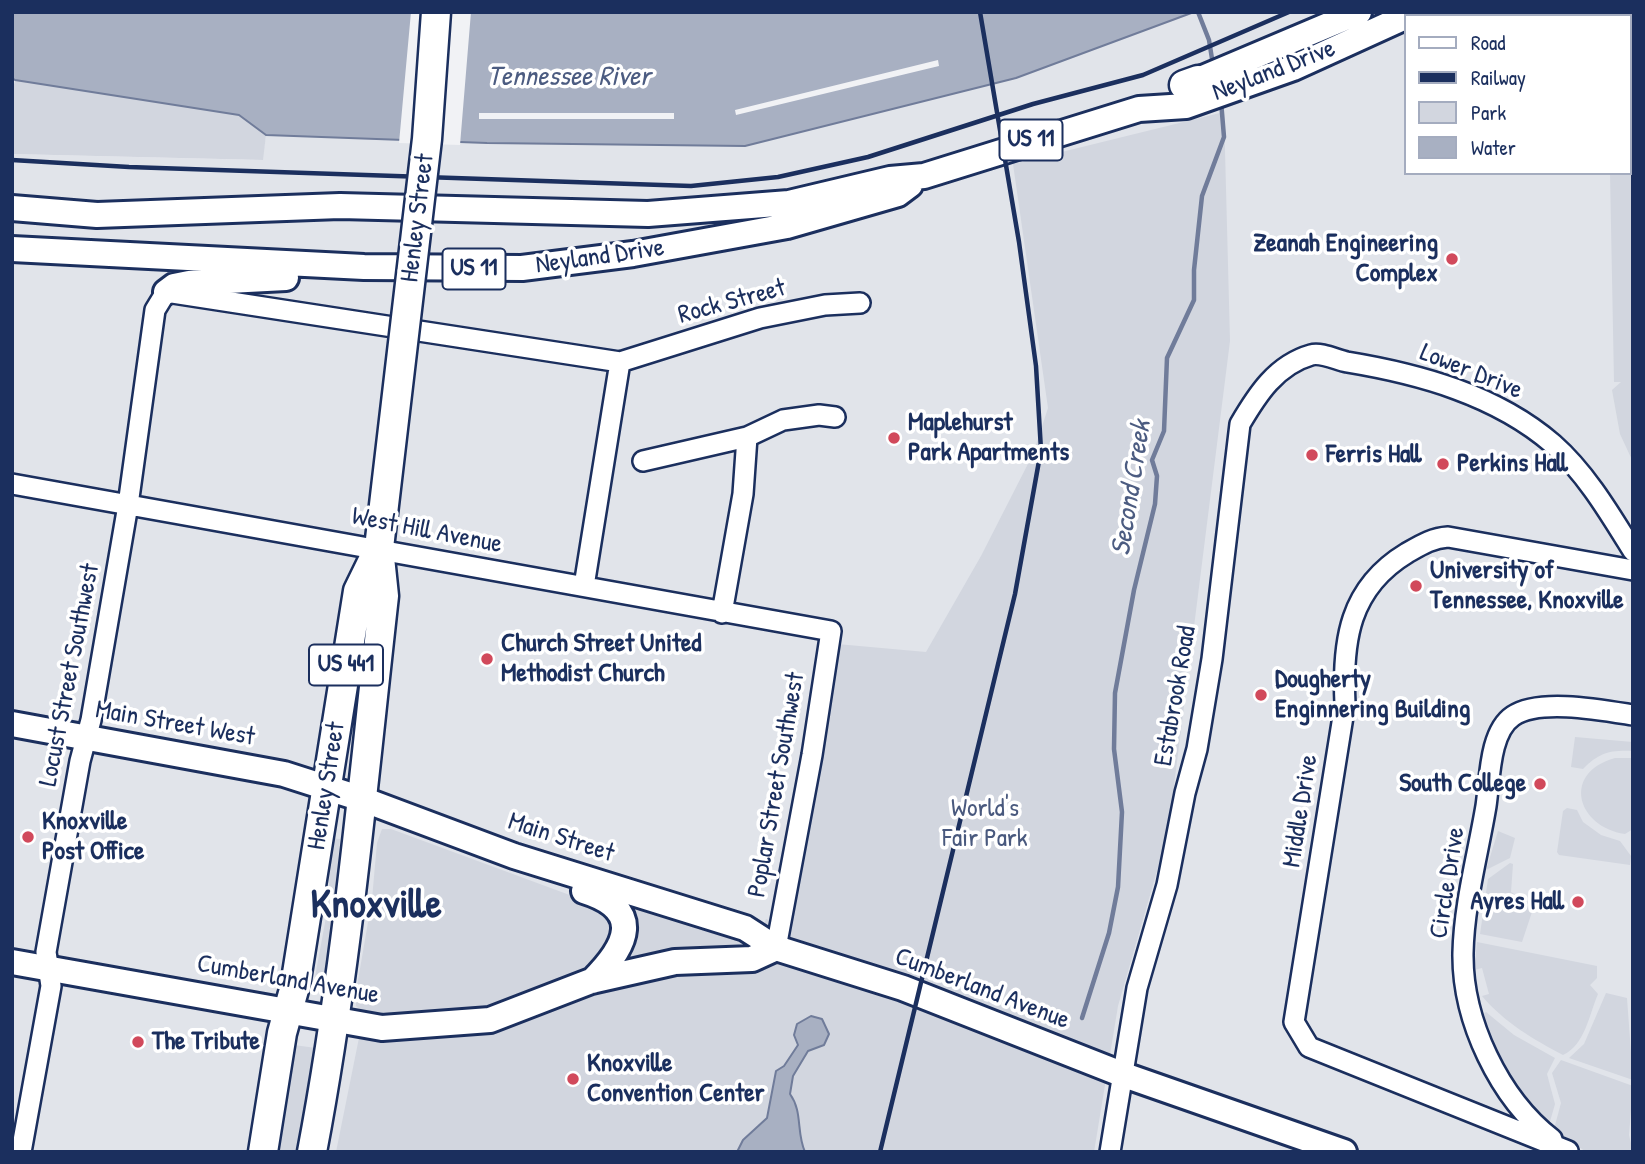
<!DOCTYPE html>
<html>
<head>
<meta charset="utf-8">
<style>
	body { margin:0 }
	#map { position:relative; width:1645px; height:1164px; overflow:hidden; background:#f1f2f5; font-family:"Patrick Hand",sans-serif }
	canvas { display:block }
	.frame { position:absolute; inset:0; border:14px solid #1b2f5e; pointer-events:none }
	.legend { position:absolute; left:1404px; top:14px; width:228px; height:161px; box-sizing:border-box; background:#fff; border:2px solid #a4acbf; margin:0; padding:9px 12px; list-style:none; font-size:21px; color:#1b2f5e }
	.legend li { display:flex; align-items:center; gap:14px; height:35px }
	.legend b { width:35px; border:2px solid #a4acbf }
</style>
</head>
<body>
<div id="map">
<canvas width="1645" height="1164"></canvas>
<div class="frame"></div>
<ul class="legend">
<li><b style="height:9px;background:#fff"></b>Road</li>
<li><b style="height:9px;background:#1b2f5e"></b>Railway</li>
<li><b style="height:19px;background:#d2d6df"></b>Park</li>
<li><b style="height:19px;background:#a8b0c2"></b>Water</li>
</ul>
</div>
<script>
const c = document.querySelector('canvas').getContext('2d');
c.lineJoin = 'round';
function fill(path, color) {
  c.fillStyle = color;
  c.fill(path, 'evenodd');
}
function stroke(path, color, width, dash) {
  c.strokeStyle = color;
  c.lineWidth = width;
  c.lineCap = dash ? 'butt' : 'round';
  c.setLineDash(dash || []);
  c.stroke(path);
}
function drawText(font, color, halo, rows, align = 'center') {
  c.font = font + ' "Patrick Hand",sans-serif';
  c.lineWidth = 7;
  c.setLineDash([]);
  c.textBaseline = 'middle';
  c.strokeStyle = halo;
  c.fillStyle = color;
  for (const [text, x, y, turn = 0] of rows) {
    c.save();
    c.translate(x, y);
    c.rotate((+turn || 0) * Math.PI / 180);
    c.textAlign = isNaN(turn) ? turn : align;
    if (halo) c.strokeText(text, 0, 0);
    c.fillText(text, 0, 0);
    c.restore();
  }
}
fill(new Path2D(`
	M1180,12H1433L1436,16H1405V173H1629V16H1465L1472,12H1633V1152H12V154L262,160L266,135Z`), '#e1e4ea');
fill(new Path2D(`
	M15,80L239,115L266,135L263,160L12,154V93Z
	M1224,112L1230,341L1168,833L1118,1006L1094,1152H336L364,1013L356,1006V992L372,899L377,843L382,829H391L594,904L620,900L757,941L766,919L791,928L789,916L837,644L926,652L981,556L1033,454L1048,408L1013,164Z
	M1633,135V462L1620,434L1612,390L1621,382H1614L1610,173H1629Z
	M1575,737L1633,742V751C1609,750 1599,753 1583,769L1571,767Z
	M1615,758H1633V829L1625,834C1577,827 1561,773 1615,758Z
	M1567,808L1577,810L1583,822L1601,835L1620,841L1631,856L1630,865L1559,855L1557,852L1563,811Z
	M1498,831L1515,838L1510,858L1486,870Z
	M330,838L340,839L328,979L315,977L329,901Z
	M1510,863L1513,864L1511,892L1534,906L1522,942L1480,934L1488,879Z
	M1477,942L1597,966V978L1590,985L1598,994C1589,1015 1585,1045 1563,1055C1533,1039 1505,1023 1482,996L1489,994L1482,968L1474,970Z
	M1606,993L1627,998L1633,1080L1569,1058L1584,1044Z
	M1486,1012L1514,1035L1555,1058L1547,1074L1555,1104L1549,1125C1515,1095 1498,1057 1481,1016Z
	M294,1045L316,1048L298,1152H275Z
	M1561,1060L1633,1086L1629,1135L1633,1152H1586L1554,1129L1561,1103L1552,1073Z`), '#d2d6df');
const water = new Path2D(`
	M12,12H1194L1016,78L745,146L487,143L266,135L239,115L15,80L12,78Z
	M811,1016L822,1019L829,1034L824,1045L808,1051L793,1076L790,1094C803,1112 796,1132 805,1152H737L743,1140L767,1118L776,1071L784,1066L798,1045L794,1035L797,1024Z`);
fill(water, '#a8b0c2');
stroke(water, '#707c9a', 2);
fill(new Path2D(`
	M411,12H471L460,145L399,143Z
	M938,60L939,66L736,115L735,110Z
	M479,113H674V119H479Z`), '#f1f2f5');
stroke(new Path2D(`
	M1198,12L1209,40L1213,65
	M1082,1018L1109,933L1118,887L1122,812L1114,749L1115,693L1134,590L1155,504L1157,476L1152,460L1164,431L1167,358L1194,300V270L1202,196L1224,137L1221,101`), '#707c9a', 4.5);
const minor = new Path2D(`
	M643,461L747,437L783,420L819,415L835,417
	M12,484L831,631L812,755L776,948
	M584,586L620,362
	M722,613L743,494L747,437
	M1552,1139C1499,1098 1462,1020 1463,953C1464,904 1478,854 1486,806C1490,780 1489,732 1513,716C1539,698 1602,710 1633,715
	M1568,1151L1309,1047L1294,1022L1345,704C1342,641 1349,588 1407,553C1421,545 1432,538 1448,537L1633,570
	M21,1152L51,986L46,952L80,761L91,720L128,505L155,310L166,292L620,362L760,318L825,305L860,303
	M1110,1152L1137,988L1167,885L1185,793L1197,749L1212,659L1240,424C1257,395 1276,365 1311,355C1321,352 1337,360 1347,362C1420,374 1496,395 1553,444C1586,473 1610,514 1633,551`);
const major = new Path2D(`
	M1198,80L1359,12
	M12,208L97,215L340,206L648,214L789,203L890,179L924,176L1139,109L1186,106L1293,68L1405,17
	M12,249L364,267L522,268L633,254L787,226L898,194L910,185
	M166,292L174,286L189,283L286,278
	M12,724L284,774L362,799L514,856L745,928L776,948L903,988L1124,1075L1344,1152
	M584,891C644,910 628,945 592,981
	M12,962L382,1028L490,1020L591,981L675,962L752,959L776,948`);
const highway = new Path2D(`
	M1184,85L1198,80
	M263,1152L282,1033L295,986L358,591L379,548
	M312,1152C347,968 363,782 384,596L379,548L382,522`);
stroke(minor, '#1b2f5e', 24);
stroke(major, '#1b2f5e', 30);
stroke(highway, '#1b2f5e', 33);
stroke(minor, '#fff', 19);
stroke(major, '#fff', 24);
stroke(highway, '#fff', 28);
stroke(new Path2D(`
	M12,160L129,167L691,186L778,177L868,157L1033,104L1143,75L1289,12
	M880,1152L1015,594L1041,450L1036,366L1019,242L980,12`), '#1b2f5e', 4.5);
const highwayBridge = new Path2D(`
	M382,522L427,139L436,12`);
stroke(highwayBridge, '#1b2f5e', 33, []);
stroke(highwayBridge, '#fff', 28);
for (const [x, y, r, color] of [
	[1452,259,7,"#d1495b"],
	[894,438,7,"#d1495b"],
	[1312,455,7,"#d1495b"],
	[1443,464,7,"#d1495b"],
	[1416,586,7,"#d1495b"],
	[487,659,7,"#d1495b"],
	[1261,695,7,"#d1495b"],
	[1540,784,7,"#d1495b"],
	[28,837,7,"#d1495b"],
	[1578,902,7,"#d1495b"],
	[138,1042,7,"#d1495b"],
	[573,1079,7,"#d1495b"]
]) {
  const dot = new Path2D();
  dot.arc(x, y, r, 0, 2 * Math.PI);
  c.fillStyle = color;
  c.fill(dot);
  stroke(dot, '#fff', 2.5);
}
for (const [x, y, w] of [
	[1031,140,63],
	[474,269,63],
	[346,665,74]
]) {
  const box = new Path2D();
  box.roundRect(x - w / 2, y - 20.5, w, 41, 5);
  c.fillStyle = '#fff';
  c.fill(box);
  stroke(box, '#1b2f5e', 2);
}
drawText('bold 24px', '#1b2f5e', null, [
	["US 11",1031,140],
	["US 11",474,269],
	["US 441",346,665]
]);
drawText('26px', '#1b2f5e', '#fff', [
	["Neyland Drive",1274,71,-21],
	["Henley Street",418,218,-83],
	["Neyland Drive",600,257,-8],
	["Rock Street",732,302,-15],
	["Lower Drive",1471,372,22],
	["West Hill Avenue",427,531,11],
	["Locust Street Southwest",70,675,-79],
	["Estabrook Road",1176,696,-80],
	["Main Street West",175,724,10],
	["Poplar Street Southwest",777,785,-80],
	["Henley Street",327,786,-81],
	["Middle Drive",1301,811,-81],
	["Main Street",561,838,18],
	["Circle Drive",1448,883,-81],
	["Cumberland Avenue",288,980,10],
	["Cumberland Avenue",982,989,21]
]);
drawText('bold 26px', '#1b2f5e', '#fff', [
	["Zeanah Engineering",1438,244,"right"],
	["Complex",1438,274,"right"],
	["Maplehurst",908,423],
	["Park Apartments",908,453],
	["Ferris Hall",1326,455],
	["Perkins Hall",1457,464],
	["University of",1430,571],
	["Tennessee, Knoxville",1430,601],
	["Church Street United",501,644],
	["Methodist Church",501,674],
	["Dougherty",1275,680],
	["Enginnering Building",1275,710],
	["South College",1526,784,"right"],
	["Knoxville",42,822],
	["Post Office",42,852],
	["Ayres Hall",1564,902,"right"],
	["The Tribute",152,1042],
	["Knoxville",587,1064],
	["Convention Center",587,1094]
], 'left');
drawText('26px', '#49597e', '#fff', [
	["World's",985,809],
	["Fair Park",985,839]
]);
drawText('italic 28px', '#4c5c81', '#fff', [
	["Tennessee River",569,78],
	["Second Creek",1132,488,-81]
]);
drawText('bold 40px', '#1b2f5e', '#fff', [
	["Knoxville",376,906]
]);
</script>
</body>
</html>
